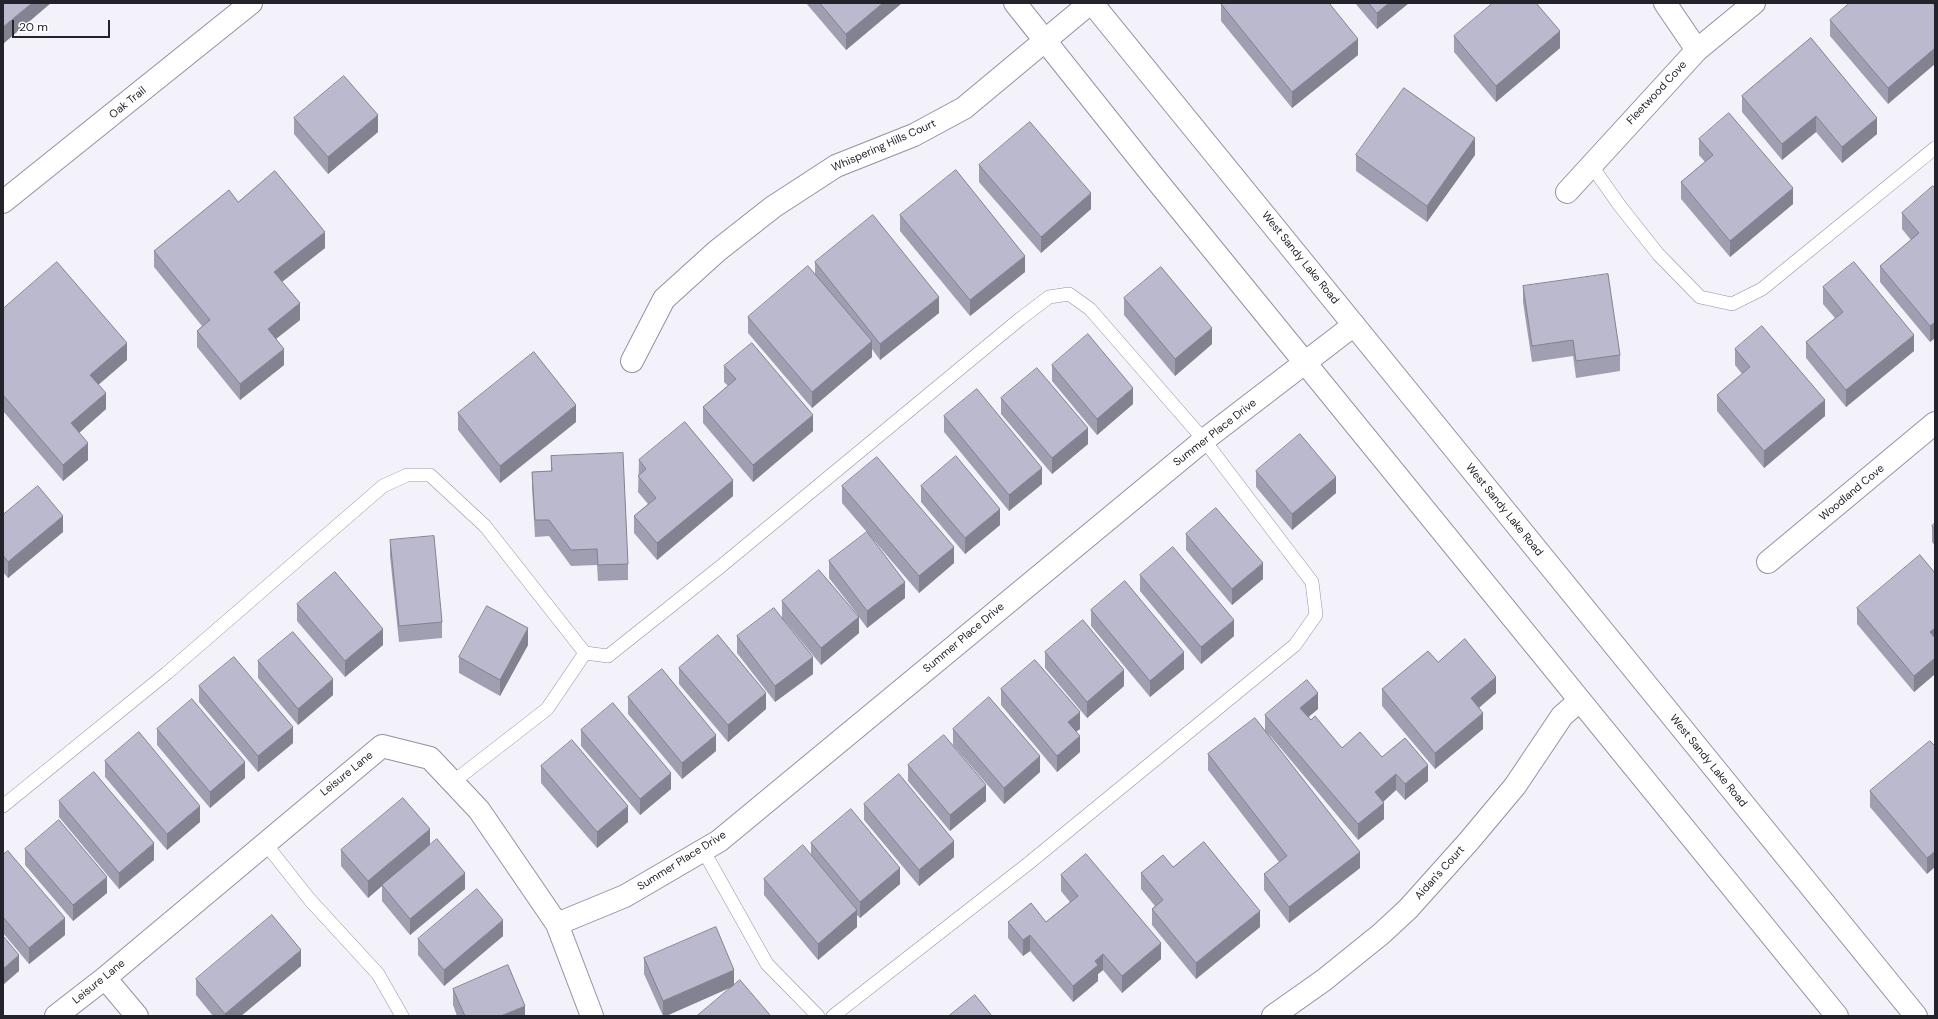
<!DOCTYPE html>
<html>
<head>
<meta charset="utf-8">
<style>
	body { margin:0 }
	#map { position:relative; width:1938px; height:1019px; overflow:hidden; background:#f3f2fb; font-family:"DM Sans",sans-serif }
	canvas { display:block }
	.frame { position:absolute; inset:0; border:4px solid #23232b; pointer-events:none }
	.scale { position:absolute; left:12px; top:20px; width:98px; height:18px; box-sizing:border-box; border:2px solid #23232b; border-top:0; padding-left:5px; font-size:12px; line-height:14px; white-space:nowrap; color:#23232b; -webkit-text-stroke:3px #fff; paint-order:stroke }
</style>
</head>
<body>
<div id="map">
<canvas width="1938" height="1019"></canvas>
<div class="frame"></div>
<div class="scale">20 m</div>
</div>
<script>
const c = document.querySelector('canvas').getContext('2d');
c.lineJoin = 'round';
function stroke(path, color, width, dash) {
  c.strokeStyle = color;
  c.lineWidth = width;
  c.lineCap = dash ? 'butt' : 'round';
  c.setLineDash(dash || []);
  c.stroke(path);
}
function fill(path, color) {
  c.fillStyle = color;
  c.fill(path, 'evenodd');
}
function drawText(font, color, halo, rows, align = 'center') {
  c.font = font + ' "DM Sans",sans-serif';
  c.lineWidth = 3;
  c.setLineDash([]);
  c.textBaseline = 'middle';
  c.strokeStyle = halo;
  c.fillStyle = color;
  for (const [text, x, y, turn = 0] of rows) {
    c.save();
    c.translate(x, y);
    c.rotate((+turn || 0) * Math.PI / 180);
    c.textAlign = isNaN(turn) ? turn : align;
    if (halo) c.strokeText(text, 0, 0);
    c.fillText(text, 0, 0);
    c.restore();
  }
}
const lane = new Path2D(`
	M1591,165L1620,206L1658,254L1700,297L1732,304L1762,289L1935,148
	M453,782L547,709L585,653
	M3,806L167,673L383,486L407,475H430L485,526L585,653L608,656L720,567L1020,319L1049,297L1069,294L1090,309L1204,440L1312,582L1316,615L1295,645L1029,863L833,1016
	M265,843L310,900L378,974L402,1016
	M703,850L767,964L818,1016`);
const street = new Path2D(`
	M1665,3L1697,50
	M1567,192L1697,50L1754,3
	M3,202L251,3
	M632,361L664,299L717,251L773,207L836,166L914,135L964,108L1090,3
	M1768,562L1935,423
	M557,924L625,896L719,841L1204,440L1354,325
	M105,978L137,1016
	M56,1016L105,978L382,746L430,758L479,810L557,924L592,1016
	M1273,1016L1324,980L1381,934L1408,909L1469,841L1515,786L1562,716L1579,701`);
const secondary = new Path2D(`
	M1015,3L1153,176L1837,1016
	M1092,3L1916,1016`);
stroke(lane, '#9291a5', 14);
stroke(street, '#9291a5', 24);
stroke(secondary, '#9291a5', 24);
stroke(lane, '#fff', 13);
stroke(street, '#fff', 22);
stroke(secondary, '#fff', 22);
fill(new Path2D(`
	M806,3H902L846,50Z
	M1355,3H1409L1377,29Z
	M1933,3L1888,104L1830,36V20Z
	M1221,4L1358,55L1292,108L1221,21Z
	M1454,36L1560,48L1496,102L1454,52Z
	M1811,38L1877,134L1842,163L1816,132L1782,160L1742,112V96Z
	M294,118L378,132L328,174L294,134Z
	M1699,139L1793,204L1730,257L1681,199V182L1705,162L1699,155Z
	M1356,155H1475L1427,222L1356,171Z
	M979,165L1091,209L1041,253L979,182Z
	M1935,188V338L1930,342L1880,282V266L1911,240L1902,229V213Z
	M238,202L325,248L282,282L300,320L276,339L284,365L240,400L197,347V331L202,326L154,267V251Z
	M900,215L1025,272L970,316L900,231Z
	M815,262L939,313L880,360L872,349V357L812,408L748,333V317L815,274Z
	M1523,286L1620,355V371L1576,378L1573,356L1532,362L1523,302Z
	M1823,287L1914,351L1846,407L1806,358V342L1835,318L1823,304Z
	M1124,298L1212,344L1175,376L1124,315Z
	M3,309L127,360L98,385L106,409L79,433L88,460L63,481L3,411Z
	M1735,349L1825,416L1764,468L1717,411V395L1742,374L1735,365Z
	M1052,365L1133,404L1097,435L1052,381Z
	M724,366L813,431L753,482L703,423V407L728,386L724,382Z
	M1001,398L1088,444L1052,474L1001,414Z
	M458,413L576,422L500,483L458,430Z
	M944,416L1042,484L1009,511L944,432Z
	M551,456L628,564V580L598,581L597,565L571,566L549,536L535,537L532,488V472L551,471Z
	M639,460L733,496L657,560L634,533V516L648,504L638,492Z
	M1256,471L1336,493L1292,530L1256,487Z
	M842,486L954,563L919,593L842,503Z
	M921,486L1000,525L965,554L921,502Z
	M3,515L63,532L8,578L3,572Z
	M1935,523V546L1932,542V526Z
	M1186,534L1263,579L1232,605L1186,550Z
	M390,540L442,622V638L399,642L390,556Z
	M829,561L905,598L867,628L859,617V633L821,665L784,620L813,674L775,702L737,653V636L782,617V601L858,615L829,578Z
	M1935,573V674L1914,692L1857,624V608Z
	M1140,575L1234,636L1201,664L1140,591Z
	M297,604L383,645L345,677L297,621Z
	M1091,610L1184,669L1150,697L1091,626Z
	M528,645L500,696L459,673V657Z
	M1045,652L1124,686L1087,718L1045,668Z
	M258,661L333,695L298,725L258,678Z
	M1438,662L1496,693L1479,708L1483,729L1435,769L1382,706V689Z
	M679,668L766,709L728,742L679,684Z
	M199,686L293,743L258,772L199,702Z
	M1001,689L1080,729L1076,731L1080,752L1057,772L1001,705Z
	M628,697L716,751L682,779L628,714Z
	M1318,709L1308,717L1342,748L1382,757L1428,781L1405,800L1396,790L1383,802L1384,819L1358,840L1267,732L1360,868L1289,923L1264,890V874L1279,862L1208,770V754L1265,731V715Z
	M157,729L245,778L210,808L157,745Z
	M953,729L1040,772L1004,804L953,745Z
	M581,730L671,789L640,815L581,746Z
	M1935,746L1927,874L1870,807V791Z
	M105,761L200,822L167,850L105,777Z
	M908,765L986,801L950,831L908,781Z
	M541,766L628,822L597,848L541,783Z
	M59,801L154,860L119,889L59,817Z
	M864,804L954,857L919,886L864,820Z
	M811,843L900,884L860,918L857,915V927L818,960L764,895V879L811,854Z
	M430,845L465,889L410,935L382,901V885L368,898L341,866V850Z
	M25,849L107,893L73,921L25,865Z
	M3,855L65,935L29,964L3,933Z
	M1141,873L1260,927L1196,979L1152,925V909L1155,906L1141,889Z
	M1061,875L1161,959L1122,993L1103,970L1098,974V981L1073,1002L1030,951L1023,956L1008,938V922H1046L1070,902L1061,891Z
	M503,936L444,986L418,955V939Z
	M644,958L734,985L770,1016L731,987L666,1016H663L644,974Z
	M301,966L241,1016H213L196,995V979Z
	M453,989L525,1016H457L453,1005Z`), '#a09fb1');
fill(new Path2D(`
	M32,3H51L3,44V27Z
	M883,3H902L846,50V34Z
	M1389,3H1409L1377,29V13Z
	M1560,31V48L1496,102V86Z
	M1358,39V55L1292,108V92Z
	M1935,48V64L1888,104V88Z
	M378,115V132L328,174V157Z
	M1816,116V132L1782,160V144Z
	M1877,118V134L1842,163V147Z
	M1475,138V155L1427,222V206Z
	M1793,188V204L1730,257V241Z
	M1091,193V209L1041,253V237Z
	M325,232V248L274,288V272Z
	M1025,256V272L970,316V300Z
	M939,297V313L880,360V344Z
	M300,303V320L268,345V329Z
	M1935,322V338L1930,342V326Z
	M1212,328V344L1175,376V359Z
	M1914,335V351L1846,407V390Z
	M872,341V357L812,408V392Z
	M127,343V360L90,392V375Z
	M284,349V365L240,400V384Z
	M1133,388V404L1097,435V419Z
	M106,393V409L71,440V423Z
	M1825,400V416L1764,468V451Z
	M576,405V422L500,483V466Z
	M813,415V431L753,482V465Z
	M1088,428V444L1052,474V458Z
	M88,443V460L63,481V465Z
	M1042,468V484L1009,511V495Z
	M1336,477V493L1292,530V514Z
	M733,480V496L657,560V543Z
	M1000,509V525L965,554V538Z
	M63,516V532L8,578V562Z
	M954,547V563L919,593V576Z
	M1263,563V579L1232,605V589Z
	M905,582V598L867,628V611Z
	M859,617V633L821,665V648Z
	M1234,620V636L1201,664V647Z
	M528,628V645L500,696V680Z
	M1935,628V644L1930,632Z
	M383,629V645L345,677V661Z
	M1184,652V669L1150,697V681Z
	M813,657V674L775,702V686Z
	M1935,658V674L1914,692V676Z
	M1124,670V686L1087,718V702Z
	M1496,677V693L1471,714V698Z
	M333,679V695L298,725V709Z
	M766,693V709L728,742V725Z
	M1318,693V709L1300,724V708Z
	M1080,712V729L1068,738V722Z
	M1483,713V729L1435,769V753Z
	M293,727V743L258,772V756Z
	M716,735V751L682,779V763Z
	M1080,736V752L1057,772V756Z
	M1040,756V772L1004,804V788Z
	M245,762V778L210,808V792Z
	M1428,765V781L1405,800V784Z
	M671,773V789L640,815V799Z
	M1396,774V790L1375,809V792Z
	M986,785V801L950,831V815Z
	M1384,803V819L1358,840V824Z
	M200,806V822L167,850V834Z
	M628,806V822L597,848V832Z
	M430,829V845L368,898V881Z
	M954,841V857L919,886V870Z
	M154,843V860L119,889V873Z
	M1935,851V867L1927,874V858Z
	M1360,852V868L1289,923V907Z
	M900,868V884L860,918V902Z
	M465,873V889L410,935V919Z
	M107,877V893L73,921V905Z
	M857,910V927L818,960V944Z
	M1260,911V927L1196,979V963Z
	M65,918V935L29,964V948Z
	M503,920V936L444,986V970Z
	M1030,935V951L1023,956V940Z
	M1161,943V959L1122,993V976Z
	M301,950V966L241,1016H225V1014Z
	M1103,954V970L1098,974V981L1073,1002V986L1095,961Z
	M19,955V971L3,985V969Z
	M734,970V986L666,1016H663V1001Z
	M525,1006V1016H501Z`), '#828290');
const building = new Path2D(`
	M3,3H32L3,27Z
	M820,3H883L846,34Z
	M1223,3H1329L1358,39L1292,92L1221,4Z
	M1369,3H1389L1377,13Z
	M1493,3H1536L1560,31L1496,86L1454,36Z
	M1850,3H1933L1935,6V48L1888,88L1830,20Z
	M1811,38L1877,118L1842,147L1816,116L1782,144L1742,96Z
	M344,76L378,115L328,157L294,118Z
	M1404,88L1475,138L1427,206L1356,155Z
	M1729,113L1793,188L1730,241L1681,182L1713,155L1699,139Z
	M1030,122L1091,193L1041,237L979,165Z
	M956,170L1025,256L970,300L900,215Z
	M275,171L325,232L274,272L300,303L268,329L284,349L240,384L197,331L210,320L154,251L229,190L238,202Z
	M1933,186L1935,188V322L1930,326L1880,266L1919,233L1902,213Z
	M873,215L939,297L880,344L815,262Z
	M57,262L127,343L90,375L106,393L71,423L88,443L63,465L3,395V309Z
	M1854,262L1914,335L1846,390L1806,342L1843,312L1823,287Z
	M808,266L872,341L812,392L748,317Z
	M1161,267L1212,328L1175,359L1124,298Z
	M1608,274L1620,355L1576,361L1573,340L1532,346L1523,286Z
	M1762,326L1825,400L1764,451L1717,395L1750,367L1735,349Z
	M1088,334L1133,388L1097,419L1052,365Z
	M752,343L813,415L753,465L703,407L736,379L724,366Z
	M534,352L576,405L500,466L458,413Z
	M1037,368L1088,428L1052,458L1001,398Z
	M977,389L1042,468L1009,495L944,416Z
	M685,422L733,480L657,543L634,516L656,498L638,476L646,469L639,460Z
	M1300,434L1336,477L1292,514L1256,471Z
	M623,453L628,564L598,565L597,549L571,550L549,520H535L532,472L552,471L551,456Z
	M956,456L1000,509L965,538L921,486Z
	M877,457L954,547L919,576L842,486Z
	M38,486L63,516L8,562L3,555V515Z
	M1216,508L1263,563L1232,589L1186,534Z
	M1935,523V530L1932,526Z
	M867,532L905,582L867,611L829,561Z
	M434,536L442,622L399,626L390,540Z
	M1173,547L1234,620L1201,647L1140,575Z
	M1920,555L1935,573V628L1930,632L1935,638V658L1914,676L1857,608Z
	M819,570L859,617L821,648L782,601Z
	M335,572L383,629L345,661L297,604Z
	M1125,581L1184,652L1150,681L1091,610Z
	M487,606L528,628L500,680L459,657Z
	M774,608L813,657L775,686L737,636Z
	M1083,620L1124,670L1087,702L1045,652Z
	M293,632L333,679L298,709L258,661Z
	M718,635L766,693L728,725L679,668Z
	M1465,639L1496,677L1471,698L1483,713L1435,753L1382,689L1428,651L1438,662Z
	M234,657L293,727L258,756L199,686Z
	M1035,660L1080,712L1068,722L1080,736L1057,756L1001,689Z
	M662,669L716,735L682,763L628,697Z
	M1307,680L1318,693L1300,708L1311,720L1315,716L1342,748L1360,732L1382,757L1405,738L1428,765L1405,784L1396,774L1375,792L1384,803L1358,824L1265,715Z
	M989,697L1040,756L1004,788L953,729Z
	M192,699L245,762L210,792L157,729Z
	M613,703L671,773L640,799L581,730Z
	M1255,718L1360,852L1289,907L1264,874L1287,856L1208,754Z
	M139,732L200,806L167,834L105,761Z
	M944,735L986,785L950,815L908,765Z
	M572,740L628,806L597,832L541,766Z
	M1930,741L1935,746V851L1927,858L1870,791Z
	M94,772L154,843L119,873L59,801Z
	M899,774L954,841L919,870L864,804Z
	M403,798L430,829L368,881L341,850Z
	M851,809L900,868L860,902L811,843Z
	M59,820L107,877L73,905L25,849Z
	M437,839L465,873L410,919L382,885Z
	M1204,842L1260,911L1196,963L1152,909L1163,900L1141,873L1163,855L1173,867Z
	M803,845L857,910L818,944L764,879Z
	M8,851L65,918L29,948L3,917V855Z
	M1086,854L1161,943L1122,976L1103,954L1095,961L1098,965L1073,986L1030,935L1023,940L1008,922L1031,903L1046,922L1078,896L1061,875Z
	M477,889L503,920L444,970L418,939Z
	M272,915L301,950L225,1014L196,979Z
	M716,927L734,970L663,1001L644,958Z
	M3,936L19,955L3,969Z
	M508,965L525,1006L501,1016H465L453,989Z
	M740,980L770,1015L769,1016H697Z
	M975,995L992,1016H949Z`);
fill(building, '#bab9ce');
stroke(building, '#828290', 1);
drawText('11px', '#23232b', '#fff', [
	["Fleetwood Cove",1657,93,-47],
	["Oak Trail",128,103,-39],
	["Whispering Hills Court",884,146,-24],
	["West Sandy Lake Road",1300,258,51],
	["Summer Place Drive",1215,433,-38],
	["Woodland Cove",1852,493,-40],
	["West Sandy Lake Road",1504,510,51],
	["Summer Place Drive",964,638,-40],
	["West Sandy Lake Road",1708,761,51],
	["Leisure Lane",347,774,-39],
	["Summer Place Drive",682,861,-32],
	["Aidan's Court",1440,873,-48],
	["Leisure Lane",99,982,-39]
]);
</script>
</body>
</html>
